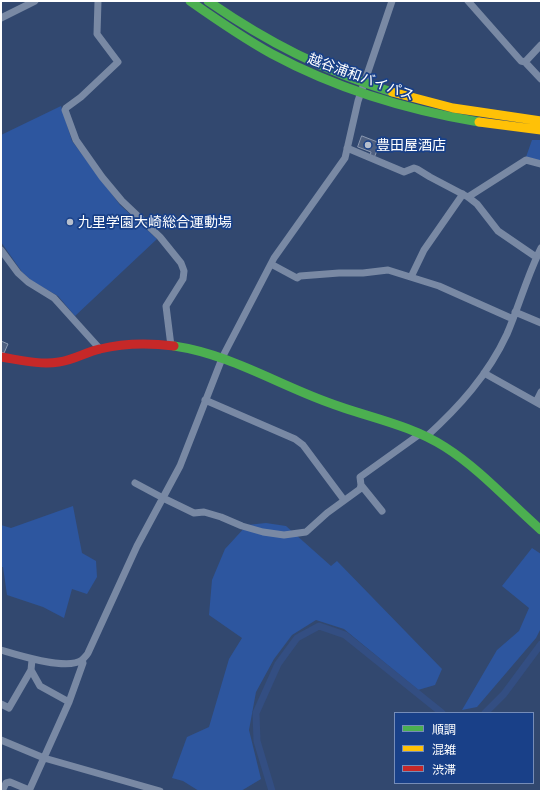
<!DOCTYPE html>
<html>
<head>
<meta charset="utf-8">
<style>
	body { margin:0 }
	#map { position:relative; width:542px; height:792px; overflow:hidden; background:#32486f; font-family:Commissioner,"Noto Sans JP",sans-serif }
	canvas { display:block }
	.frame { position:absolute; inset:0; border:2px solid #fff; pointer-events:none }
	.legend { position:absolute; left:394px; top:712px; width:140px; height:72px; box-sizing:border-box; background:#194088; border:1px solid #758cb8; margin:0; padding:5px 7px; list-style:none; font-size:12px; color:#fff }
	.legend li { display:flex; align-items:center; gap:8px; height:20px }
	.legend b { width:20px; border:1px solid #758cb8 }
</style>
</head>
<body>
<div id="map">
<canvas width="542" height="792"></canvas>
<div class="frame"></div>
<ul class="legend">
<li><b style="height:5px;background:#4caf50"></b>順調</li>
<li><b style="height:5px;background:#ffc107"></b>混雑</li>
<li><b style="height:5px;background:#c62828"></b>渋滞</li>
</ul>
</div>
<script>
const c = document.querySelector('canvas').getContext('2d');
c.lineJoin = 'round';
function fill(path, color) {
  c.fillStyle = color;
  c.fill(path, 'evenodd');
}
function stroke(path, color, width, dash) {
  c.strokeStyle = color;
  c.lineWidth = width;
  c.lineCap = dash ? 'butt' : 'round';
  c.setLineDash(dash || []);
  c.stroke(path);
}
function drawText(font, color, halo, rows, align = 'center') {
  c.font = font + ' Commissioner,"Noto Sans JP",sans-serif';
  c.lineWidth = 3.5;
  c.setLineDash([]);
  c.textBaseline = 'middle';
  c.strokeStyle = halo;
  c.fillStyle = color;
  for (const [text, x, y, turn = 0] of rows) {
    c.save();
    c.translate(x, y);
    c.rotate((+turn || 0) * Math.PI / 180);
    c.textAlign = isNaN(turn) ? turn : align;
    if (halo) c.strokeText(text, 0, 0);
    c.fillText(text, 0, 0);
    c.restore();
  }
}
fill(new Path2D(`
	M61,106L72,141L120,205L157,239L75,316L58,296L32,281L22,272L1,242V135Z
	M532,140H541V162L526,157Z
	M73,506L82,553L96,561L97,577L87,594L72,589L64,618L43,607L7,595L3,567H1V525L11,528Z
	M266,523L286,526L331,566L337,561L442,669L435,685L418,690L344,629L316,620L292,635L274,659L256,692L249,730L261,779L241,791H199L183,781L172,778L187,737L209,727L229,659L242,638L209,615L212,580L225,549L247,525Z
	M532,548L541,554V628L536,638L477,707L462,710L497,650L519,631L529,608L502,586Z`), '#2d569f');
stroke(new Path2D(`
	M485,713L504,694L541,644
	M272,791L257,741L256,713L278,664L297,638L319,626L345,635L442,713`), '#334e82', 7);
const building = new Path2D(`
	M362,136L380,143L374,158L370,156L371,152L358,147Z
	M1,341L8,344L4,353L1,352Z`);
fill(building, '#4f6080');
stroke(building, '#8d9ab2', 1);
stroke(new Path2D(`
	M98,1L97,34L118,62L81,97L66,108L65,110L76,140L102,177L122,201L160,237L181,263L184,271L183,279L166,306L171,346
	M468,1L521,61L525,62
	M1,18L35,1
	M541,45L525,62L541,79
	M347,148L404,172L414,168L417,169L430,177L468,197L477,204L498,231L536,257
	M468,197L526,160L541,164
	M1,250L18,273L28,282L54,298L100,349
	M271,264L297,278L300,276L339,273H363L388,270L439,286L513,319
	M411,277L424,250L463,194
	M515,312L541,323
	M484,373L541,405
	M205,400L295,439L303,445L344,500
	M536,402L541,392
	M426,437C459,407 488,375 507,334C519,306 527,276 541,248
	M135,483L163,498L194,513L204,512L221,517L242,526L263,532L284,535L306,532L327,513L360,489L361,485
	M382,511L361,485L360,477L420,434
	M1,650C18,655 67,671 82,660C84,658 87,655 88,653L137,546L180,466L223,356L274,258L345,158L358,101L392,1
	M31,670L40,686L69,702
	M1,704L9,708L31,670L32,660
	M1,740L44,758L160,791
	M2,791L6,783L10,782L29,790
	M29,791L69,702L83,663L81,661`), '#7989a4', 7);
stroke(new Path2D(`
	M190,1C217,20 243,38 272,54C337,89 407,110 479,122
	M208,1C267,42 324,71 392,92
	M174,346C229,354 275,383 327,402C366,417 409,424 445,447C481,470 509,502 541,530`), '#4caf50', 9);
stroke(new Path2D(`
	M392,92L453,108L541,121
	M479,122L541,130`), '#ffc107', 9);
stroke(new Path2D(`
	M1,357C20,360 40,365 59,362C74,360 86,352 100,349C124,343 150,343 174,346`), '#c62828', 9);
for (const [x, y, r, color] of [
	[368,145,4,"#b7bfcd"],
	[70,222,4,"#b7bfcd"]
]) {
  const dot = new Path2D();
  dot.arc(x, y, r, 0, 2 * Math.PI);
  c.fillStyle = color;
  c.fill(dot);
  stroke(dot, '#194088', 1.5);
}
drawText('14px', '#fff', '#194088', [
	["越谷浦和バイパス",361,77,20]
]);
drawText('14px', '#fff', '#194088', [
	["豊田屋酒店",376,145],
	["九里学園大崎総合運動場",78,222]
], 'left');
</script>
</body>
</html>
